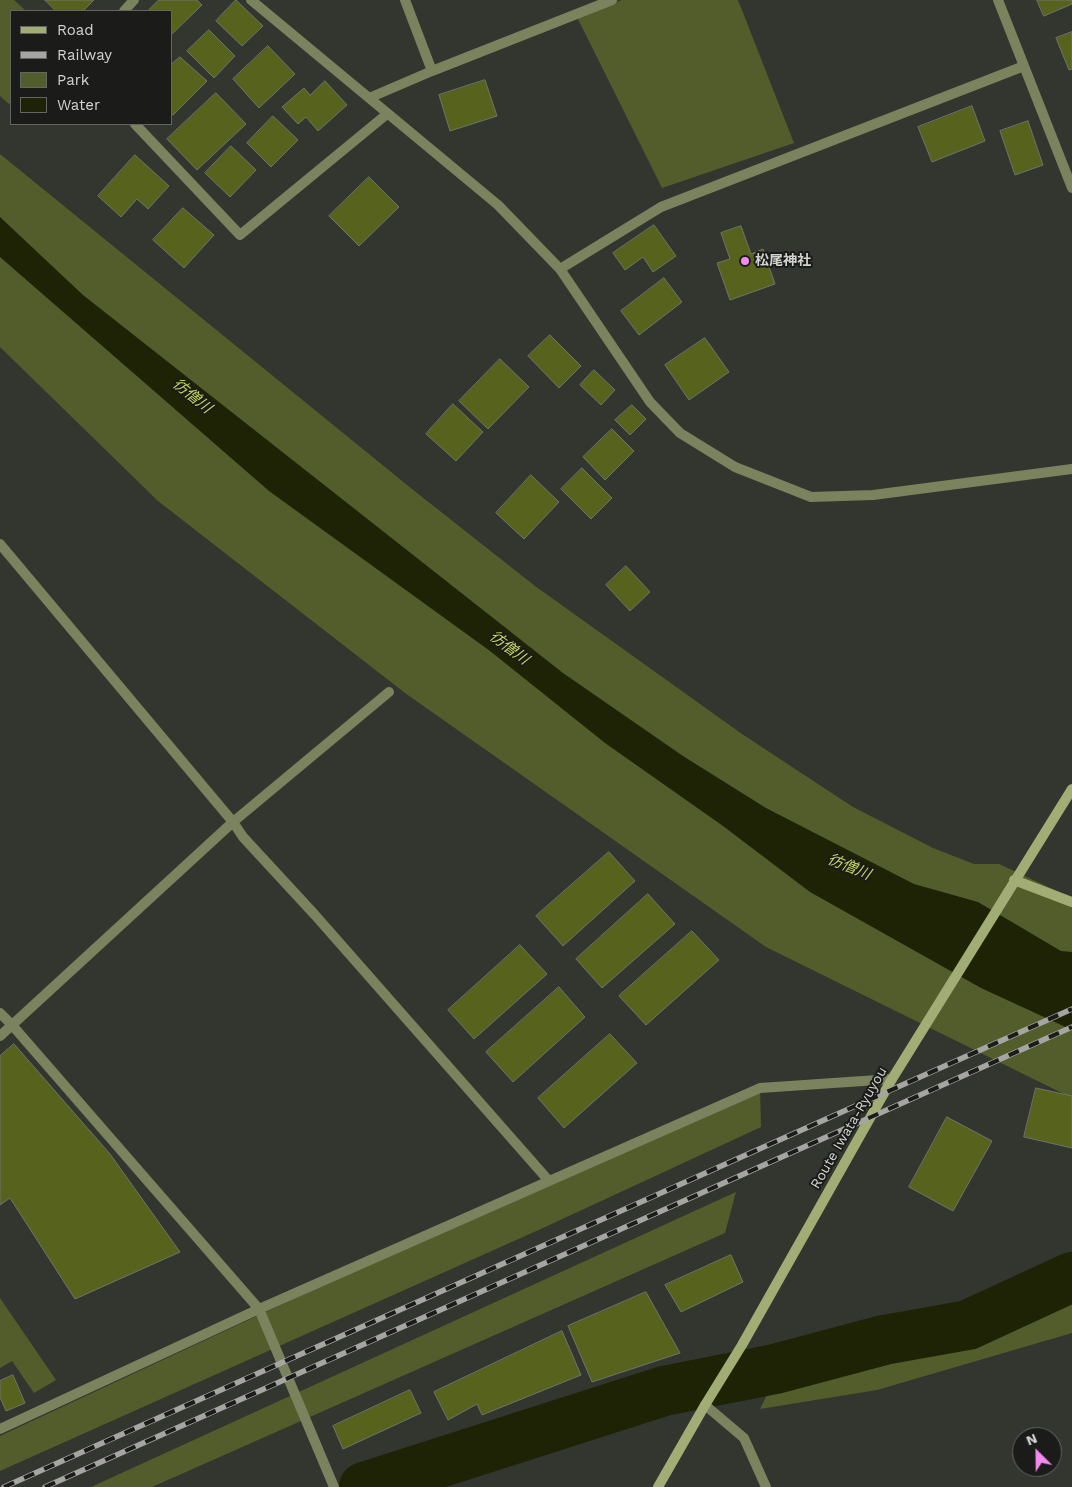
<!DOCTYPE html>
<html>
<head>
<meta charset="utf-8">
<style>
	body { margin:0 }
	#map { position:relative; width:1072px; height:1487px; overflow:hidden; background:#33352f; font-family:"Work Sans",sans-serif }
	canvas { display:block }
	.legend { position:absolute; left:10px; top:10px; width:162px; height:115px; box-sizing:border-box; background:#1b1c19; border:1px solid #646562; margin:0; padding:6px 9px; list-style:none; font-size:15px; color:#d2d3cf }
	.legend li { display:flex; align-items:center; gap:10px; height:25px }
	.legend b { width:25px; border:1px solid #646562 }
	.north { position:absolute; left:1012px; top:1427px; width:50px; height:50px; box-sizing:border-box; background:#1b1c19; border:1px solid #646562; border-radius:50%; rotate:337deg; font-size:14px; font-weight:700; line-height:20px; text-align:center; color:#d2d3cf }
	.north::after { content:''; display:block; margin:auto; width:18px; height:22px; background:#f489f0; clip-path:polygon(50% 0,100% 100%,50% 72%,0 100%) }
</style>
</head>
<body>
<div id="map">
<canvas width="1072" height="1487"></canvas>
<ul class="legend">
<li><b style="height:6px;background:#a1ad74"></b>Road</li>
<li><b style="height:6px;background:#a5a6a2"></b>Railway</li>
<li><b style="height:14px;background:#535d2c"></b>Park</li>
<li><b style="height:14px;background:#1e2306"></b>Water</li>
</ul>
<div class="north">N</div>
</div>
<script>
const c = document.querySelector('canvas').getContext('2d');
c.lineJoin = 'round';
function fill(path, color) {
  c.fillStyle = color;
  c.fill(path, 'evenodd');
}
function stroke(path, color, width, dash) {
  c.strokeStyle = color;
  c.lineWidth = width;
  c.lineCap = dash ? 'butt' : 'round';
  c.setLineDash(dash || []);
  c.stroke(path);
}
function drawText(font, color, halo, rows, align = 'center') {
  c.font = font + ' "Work Sans","Noto Sans JP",sans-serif';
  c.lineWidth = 4;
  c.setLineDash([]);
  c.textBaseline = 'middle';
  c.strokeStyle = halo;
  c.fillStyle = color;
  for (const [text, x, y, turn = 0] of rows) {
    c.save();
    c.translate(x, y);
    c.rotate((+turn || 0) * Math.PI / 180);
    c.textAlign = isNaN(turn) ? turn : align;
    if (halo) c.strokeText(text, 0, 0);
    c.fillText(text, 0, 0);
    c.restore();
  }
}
fill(new Path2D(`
	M0,0H14L26,11H11V102L9,104L0,96Z
	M622,0H738L794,143L662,188L576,15Z
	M0,154L412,489L535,586L742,734L853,807L933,848L974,864H999L1072,898V1098L766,947L405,693L158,501L0,347Z
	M760,1088L761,1127L543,1228L0,1471V1436L501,1202Z
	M736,1192L725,1233L152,1487H91Z
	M1072,1252V1333L877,1390L760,1409L795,1338L964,1303Z
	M0,1298L56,1380L34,1393L12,1361L0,1368Z`), '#535d2c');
fill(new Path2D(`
	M0,217L83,295L563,673L683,756L766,808L914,884L978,902L1061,951L1072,952V1030L981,988L810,892L723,826L605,743L490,651L269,491L0,257Z`), '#1e2306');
stroke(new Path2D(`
	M364,1487L664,1391L775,1369L884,1340L968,1325L1072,1277`), '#1e2306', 50);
const building = new Path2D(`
	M45,0H94L83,11H56Z
	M159,0H197L202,5L171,35V11H148Z
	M236,0L263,26L242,46L216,21Z
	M1037,0H1072V4L1044,16Z
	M209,30L235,56L214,78L187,51Z
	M1072,32V69L1069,70L1056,38Z
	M268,46L295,74L259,108L233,79Z
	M180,57L207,81L173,115L171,114V65Z
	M485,80L497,116L450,131L439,95Z
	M325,81L347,105L318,131L306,117L298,124L282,107L304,88L310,95Z
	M216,93L246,124L197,170L167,139Z
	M972,106L985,141L932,162L918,127Z
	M273,116L298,140L271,167L247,143Z
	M1028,121L1043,165L1015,175L1000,131Z
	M231,146L256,170L230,197L205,173Z
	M135,155L169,186L148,209L137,199L121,217L98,196Z
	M369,177L399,207L359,246L329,216Z
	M183,208L214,235L184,268L153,240Z
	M654,225L676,256L653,272L643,257L625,270L613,253Z
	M741,226L751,254L763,249L775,284L730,300L717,263L730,259L721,233Z
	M664,278L682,302L639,335L621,311Z
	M550,335L581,366L559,388L528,356Z
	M705,338L729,372L689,400L665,365Z
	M500,359L529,387L488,429L459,401Z
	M594,370L615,390L601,405L580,385Z
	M453,404L483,432L456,461L426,434Z
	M632,405L646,419L630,435L615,420Z
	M612,429L634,451L605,480L583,457Z
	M582,468L612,498L591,519L561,489Z
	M531,475L559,502L524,539L496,513Z
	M626,566L650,592L630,611L606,585Z
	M609,852L635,881L563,946L536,916Z
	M648,894L675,924L602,988L576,959Z
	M692,931L719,960L646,1025L619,996Z
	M520,945L547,974L474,1039L448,1010Z
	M559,987L585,1017L513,1082L486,1052Z
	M610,1034L637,1063L564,1128L538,1098Z
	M14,1044L110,1154L180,1252L75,1299L10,1198L0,1205V1056Z
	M1036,1088L1072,1096V1148L1024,1137Z
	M947,1117L992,1141L953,1211L909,1187Z
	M731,1255L743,1282L681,1312L665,1285Z
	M646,1292L680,1353L592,1382L568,1326Z
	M562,1331L581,1375L482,1415L477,1404L448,1420L434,1392Z
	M13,1375L25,1403L6,1411L0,1397V1381Z
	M410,1390L421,1413L343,1449L333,1426Z`);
fill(building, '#57631d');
stroke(building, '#71736c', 1);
stroke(new Path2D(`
	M251,0L498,205L560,269L650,402L680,433L735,467L811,497L873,495L1072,469
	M405,0L432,71
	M998,0L1072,188
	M124,11L134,0
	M369,98L432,71L612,0
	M135,124L240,235L387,114
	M560,269L661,207L1024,66
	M0,544L233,822L243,837L315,915L549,1181
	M0,1013L12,1025L259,1309L334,1487
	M0,1036L233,822L389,692
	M705,1405L744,1438L766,1487
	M0,1429L259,1309L760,1088L892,1079`), '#7a825e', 10);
stroke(new Path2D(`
	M1014,880L1072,902
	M658,1487L705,1405L742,1345L892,1079L1072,789`), '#a1ad74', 10);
const rail = new Path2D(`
	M4,1487L1072,1009
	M45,1487L1072,1027`);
stroke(rail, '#a5a6a2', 5.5);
stroke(rail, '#1b1c19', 4, [11]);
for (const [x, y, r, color] of [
	[745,261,5,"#f489f0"]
]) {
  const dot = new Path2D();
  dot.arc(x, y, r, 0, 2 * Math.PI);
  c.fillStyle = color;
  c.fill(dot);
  stroke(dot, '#1b1c19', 2);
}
drawText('bold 14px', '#d2d3cf', '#1b1c19', [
	["松尾神社",755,261]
], 'left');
drawText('14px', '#d2d3cf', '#1b1c19', [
	["Route Iwata-Ryuyou",849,1128,-60]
]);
drawText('italic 15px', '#c0d55d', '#1b1c19', [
	["彷僧川",192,396,39],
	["彷僧川",509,648,37],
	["彷僧川",849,867,22]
]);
</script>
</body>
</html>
